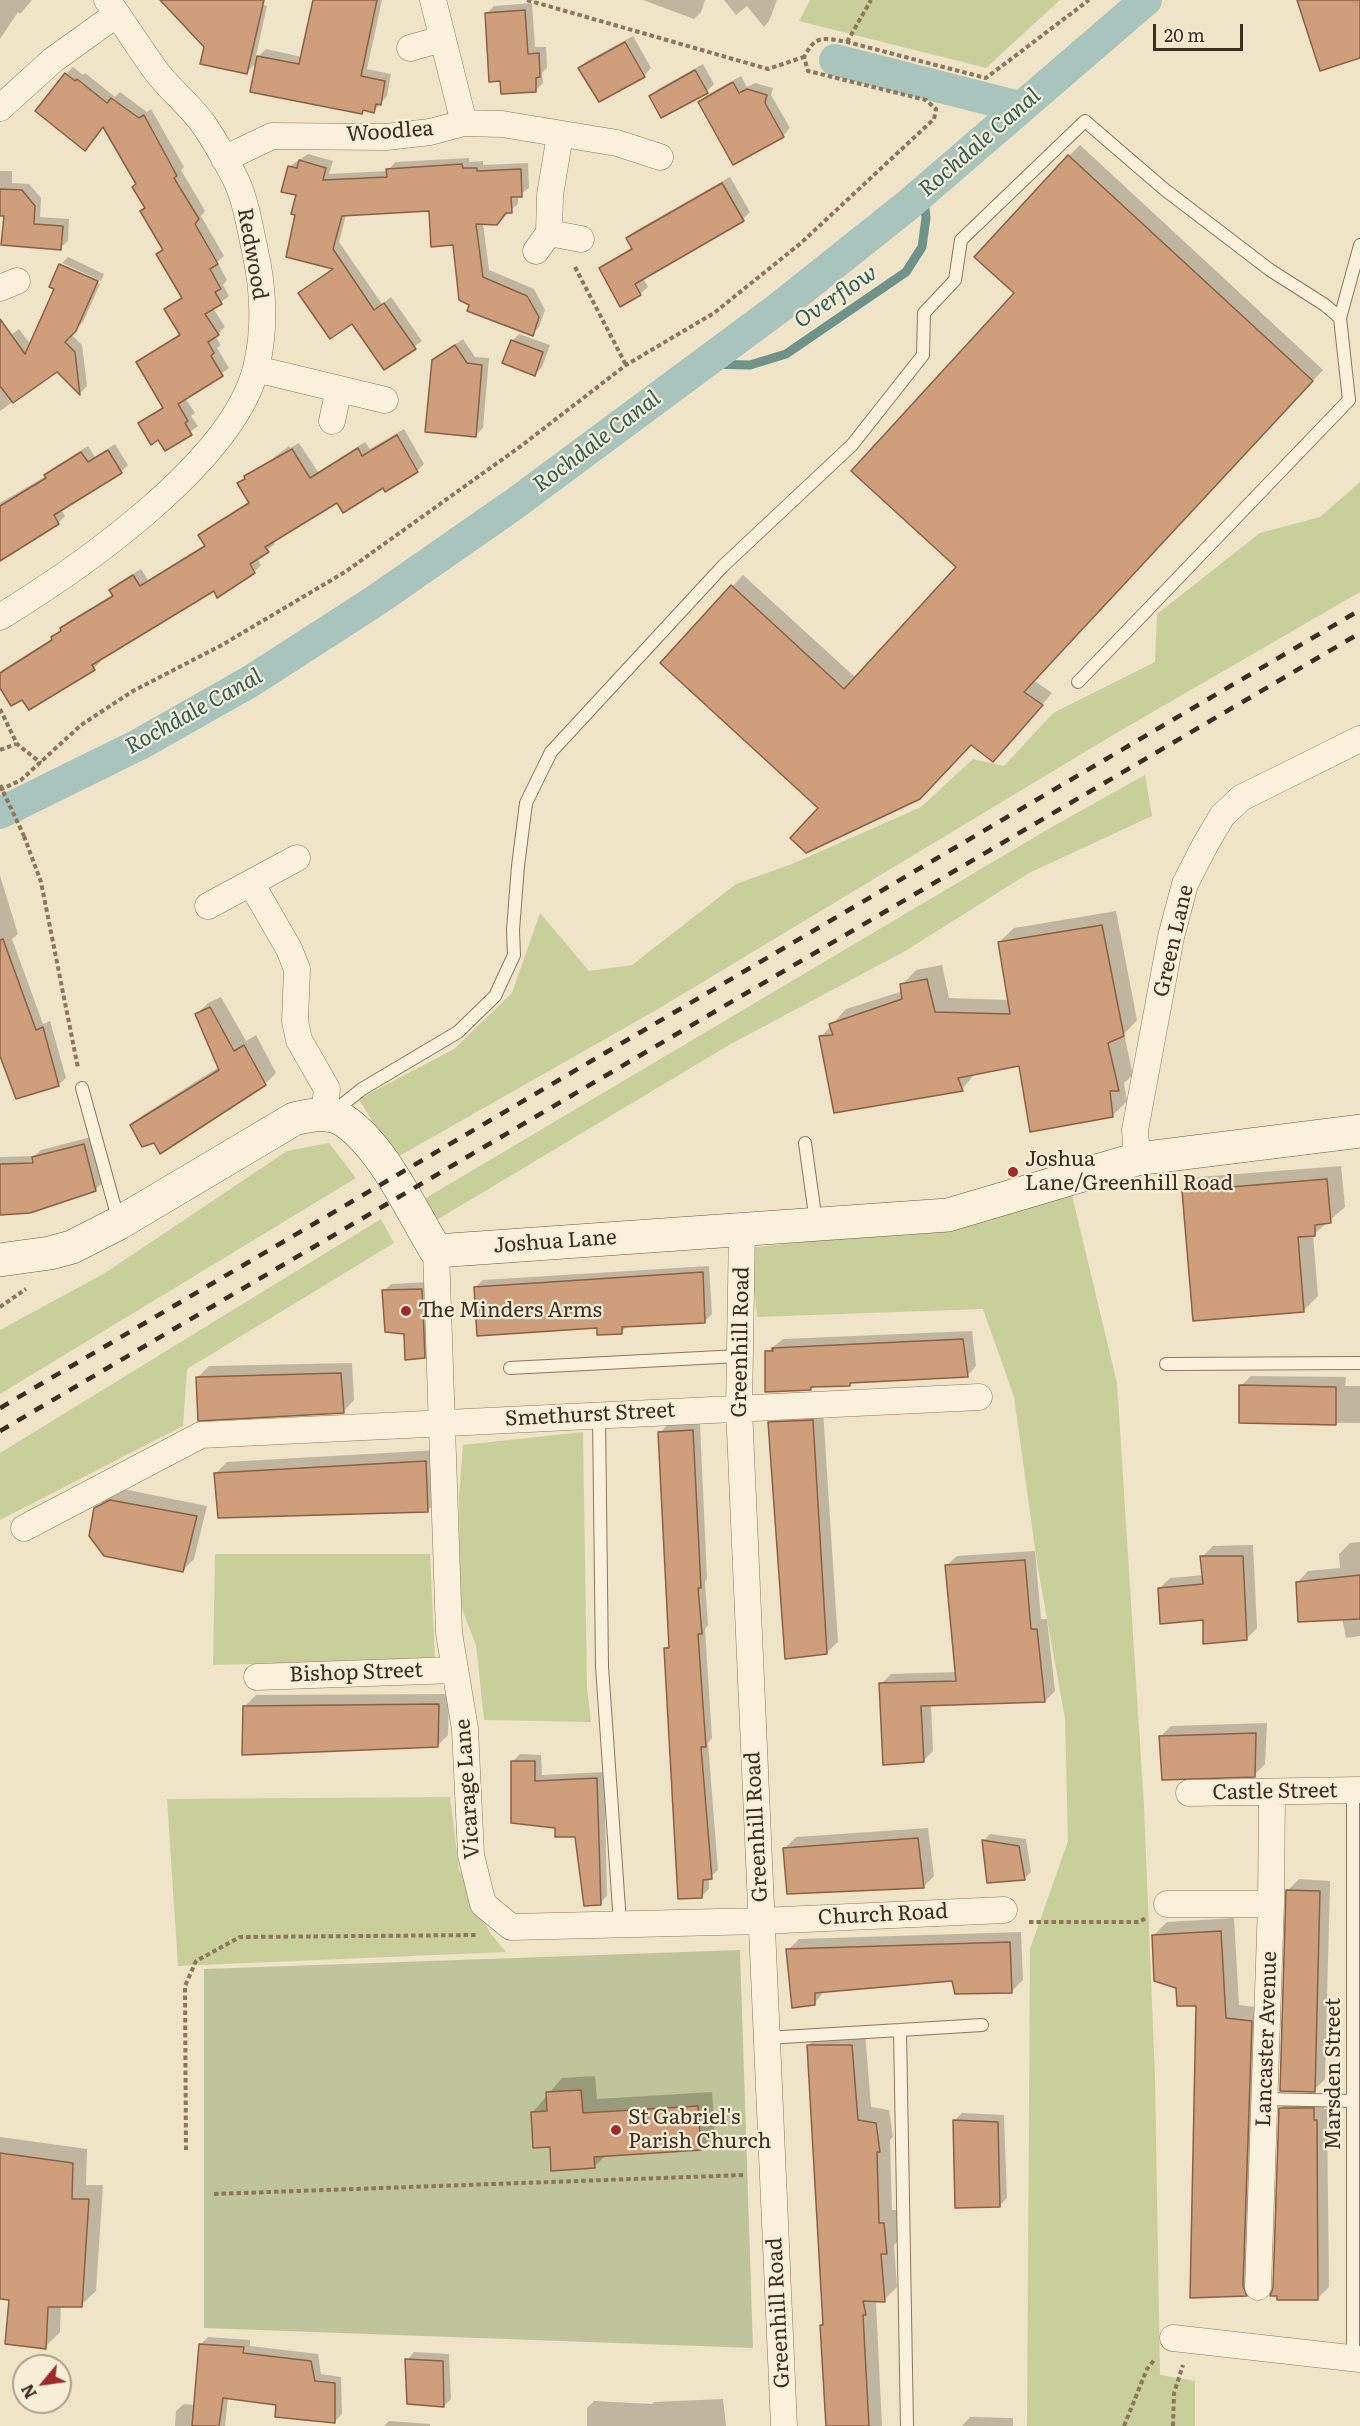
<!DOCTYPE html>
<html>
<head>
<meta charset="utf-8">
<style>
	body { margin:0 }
	#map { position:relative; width:1360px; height:2426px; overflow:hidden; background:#f0e4c8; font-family:Literata,serif }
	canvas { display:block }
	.north { position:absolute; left:12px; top:2354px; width:60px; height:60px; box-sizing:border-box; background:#f7eed8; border:2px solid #ada18e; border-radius:50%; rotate:241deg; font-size:16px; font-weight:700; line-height:24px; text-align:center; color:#3d2e20 }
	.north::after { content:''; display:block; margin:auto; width:21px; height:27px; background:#9e2a2b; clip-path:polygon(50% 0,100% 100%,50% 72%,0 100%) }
	.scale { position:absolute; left:1153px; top:24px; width:90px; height:27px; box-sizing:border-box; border:3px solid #3d2e20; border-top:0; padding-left:8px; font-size:18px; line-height:21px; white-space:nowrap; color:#3d2e20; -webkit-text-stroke:4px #f7eed8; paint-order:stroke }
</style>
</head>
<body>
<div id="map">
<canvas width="1360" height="2426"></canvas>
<div class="north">N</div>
<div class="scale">20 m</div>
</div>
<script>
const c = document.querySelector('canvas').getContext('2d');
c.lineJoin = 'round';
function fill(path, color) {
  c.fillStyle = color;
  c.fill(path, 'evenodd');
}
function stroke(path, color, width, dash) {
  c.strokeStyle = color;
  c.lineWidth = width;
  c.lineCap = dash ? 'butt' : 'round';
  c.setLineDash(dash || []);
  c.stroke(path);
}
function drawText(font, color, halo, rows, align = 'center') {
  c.font = font + ' Literata,serif';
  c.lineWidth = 4.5;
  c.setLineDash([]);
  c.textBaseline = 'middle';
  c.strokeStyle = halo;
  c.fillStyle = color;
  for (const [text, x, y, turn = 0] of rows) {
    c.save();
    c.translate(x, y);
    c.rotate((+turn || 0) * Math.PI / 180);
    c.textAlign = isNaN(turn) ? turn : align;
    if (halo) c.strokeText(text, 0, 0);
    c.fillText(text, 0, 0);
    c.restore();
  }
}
fill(new Path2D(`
	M810,0H1060L986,68L799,21Z
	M1360,482V592L1113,735L658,1009L394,1159L359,1099L454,1049L512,993L540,913L589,971L632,965L736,884L792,864L921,807L973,759L1004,766L1053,713L1155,662L1157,614L1260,533L1320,517Z
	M1145,775L1152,816L1029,873L907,950L729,1045L435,1221L419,1202L1050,828Z
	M329,1143L356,1178L0,1394V1330L105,1273L287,1151Z
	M1070,1187L1117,1383L1144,1806L1155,2077L1160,2375L1195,2381V2426H1027L1030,1949L1068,1841L1065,1719L1037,1563L1014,1397L983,1309L757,1317L750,1248L993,1219Z
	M381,1219L394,1243L187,1369L183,1426L0,1520V1453Z
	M583,1432L587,1688L591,1722L484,1720L476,1645L460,1604L459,1496L463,1445Z
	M215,1554H430L435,1659L213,1665Z
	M450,1797L459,1869L490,1933L506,1952L178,1966L167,1799Z`), '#c9cf9b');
fill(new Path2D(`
	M740,1950L753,2348L204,2328V1969Z`), '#bfc49a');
fill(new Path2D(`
	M0,0H32L20,14L18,12L0,39Z
	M168,0H242L267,6L255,60L266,49L302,57L315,0H382L367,69L391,74L387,96L374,111L364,109L361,112L258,61L247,72L206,47Z
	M643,0H705L701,12L694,19Z
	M724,0H777L769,21L764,27L747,6L736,15Z
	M532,3L535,47H546L547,68L542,73L543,83L536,90L501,80L487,13L494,6Z
	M633,36L651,68L644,76L580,68L587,61Z
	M703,64L714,84L707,91L651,96L658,89Z
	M73,67L83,75L85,73L115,97L120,92L147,112L151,109L184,167L181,170L205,211L201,216L224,256L217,262L227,280L223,285L229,296L213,308L225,327L215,336L221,345L217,348L229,368L185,398L195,413L191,416L198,426L166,449L159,438L140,424L164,406L138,362L181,333L166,309L183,296L158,254L164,248L137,184L104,126L85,149L66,74Z
	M741,76L747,87L755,83L773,88L771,95L790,128L783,136L699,103L707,95Z
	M1080,145L1323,370L1033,680L1052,693L1004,749L971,743L820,807L662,663L743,575L856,678L958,567L1016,293L1069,156Z
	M308,154L333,161L329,174L388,171L395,162L469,158V162L483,161V165L528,163L529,188L518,196V204L497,223H483L489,270L534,289L545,310L539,327L532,334L471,304L454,243L430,209L346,215L339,242L382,304L391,297L422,341L384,368L353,322L300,293L334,268L297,214L298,194L290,166Z
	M0,171H12V183L29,184L41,198L40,217L69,219L68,241L60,248L6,214H0Z
	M730,177L750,212L743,219L643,278L648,287L640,294L601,268L632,247L627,238L635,231Z
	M68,257L104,274L101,281L62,263Z
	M61,264V266L100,284L83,322L71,334L82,345L87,386L80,393L57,370L0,411V343L19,329L31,345L56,288Z
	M519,334L550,345L542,367L535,374L512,341Z
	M463,339L475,357L489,358L483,428L476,435L433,360Z
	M404,429L424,464L417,471L383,486L337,501L273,541L275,544L257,558L261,565L254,572L214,589L99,659L101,661L94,668L23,697L0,685L2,670L53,638L69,621L114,594L111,590L118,583L141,569L148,580L206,544L200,535L207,528L250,501L239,484L289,446L290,448L299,443L318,472L365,442L370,449Z
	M115,444L128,465L121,472L61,509L65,516L58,523L0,558V503L46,476L53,468L88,446L95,457Z
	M0,876L18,934L12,939L43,1024L50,1021L66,1078L58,1085L0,1052Z
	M1116,911L1137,1020L1124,1034L1133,1075L1124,1083L1127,1101L1112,1116L1020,1064L976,1073L962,1089L821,1037L846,1009L903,991L902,985L916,970L942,965L949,998L1009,1000L999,942L1014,928Z
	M221,997L246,1041L256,1035L276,1073L265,1084L155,1142L132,1126L143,1115L219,1067L197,1014L208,1003Z
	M91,1137L103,1182L96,1189L29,1212L0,1213V1157L34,1156L41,1150Z
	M1341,1166L1345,1207L1313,1235L1318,1296L1303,1311L1184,1192L1198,1177Z
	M709,1266L712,1314L705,1321L629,1325L621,1332L475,1287L483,1280Z
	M429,1282L431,1350L424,1357L406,1332L384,1291L391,1284Z
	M972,1331L976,1366L967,1376L852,1382L850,1384L813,1386L810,1389L767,1352L783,1339Z
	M352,1363L354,1400L343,1412L198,1377L209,1366Z
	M1251,1376L1346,1377L1345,1386H1360V1423L1240,1422L1241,1386Z
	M823,1410L838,1642L826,1653L770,1423L781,1412Z
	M700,1424L707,1579L705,1582L708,1625L705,1629L712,1738L708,1743L718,1870L709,1878V1889L702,1896L666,1649L670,1644L660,1433L667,1425Z
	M437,1450L439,1499L428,1510L216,1473L227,1462Z
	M123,1489L207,1506L194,1559L182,1571L96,1509L107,1497Z
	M1360,1542V1636L1346,1638L1342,1618L1297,1583L1308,1571L1340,1568L1339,1554L1350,1543Z
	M1253,1545L1257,1628L1246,1639L1204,1618L1159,1589L1170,1578L1204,1575L1202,1557L1213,1546Z
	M1035,1551L1041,1619H1047L1055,1691L1045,1701L931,1704L933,1751L923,1761L881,1684L891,1674L957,1672L946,1566L957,1556Z
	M449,1694L448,1735L437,1746L245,1706L256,1695Z
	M1267,1723L1265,1764L1254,1775L1160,1737L1171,1726Z
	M520,1754L541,1755L542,1775L604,1772L607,1896L600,1903L576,1835L556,1827L513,1761Z
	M928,1828L934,1876L923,1887L785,1848L796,1837Z
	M990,1834L1026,1839L1031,1872L1024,1879L983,1841Z
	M1299,1879L1330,1881L1325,2079L1314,2090L1288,1890Z
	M1234,1918L1239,2005L1265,2008L1260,2281L1246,2295L1192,2296L1198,2004L1177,1986L1153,1936L1167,1922Z
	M1021,1932L1023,1980L1012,1991L953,1979L825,1990L814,2004L788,1950L799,1939Z
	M822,2032H865L871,2107L889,2110L893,2137L890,2140L892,2210H897L900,2239L894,2245L897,2287L884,2300L876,2303L882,2426H828L808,2046Z
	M595,2076L597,2099L712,2092L715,2134L700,2149L607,2154L594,2167L552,2146L532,2113L562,2078Z
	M1292,2097L1325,2098L1324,2109H1327L1329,2287L1318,2298L1274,2288L1281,2108Z
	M962,2113L1004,2115L1007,2198L999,2206L954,2121Z
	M0,2137L87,2149L86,2185H103L96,2291L81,2305H61L60,2332L45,2347L11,2298L0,2297Z
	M208,2337L250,2340V2346L318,2354L321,2374L341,2377L342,2414L335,2421L278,2404L228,2397L225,2426H175L176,2411L184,2404L196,2405L200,2345Z
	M414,2352L449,2354L451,2399L444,2406L407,2360Z
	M723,2399L726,2426H587V2408L594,2401L652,2404L654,2402Z
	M970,2417L1013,2418V2426H962Z
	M389,2421L430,2424V2426H384Z`), '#0003');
stroke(new Path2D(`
	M702,364L750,365L786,354L906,272L922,247L926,218L923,191`), '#6f938a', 9);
stroke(new Path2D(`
	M835,60L1019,107
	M0,813L140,744L251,681L375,601L513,505L780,307L908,205L1146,0`), '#a9c4bc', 32);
const building = new Path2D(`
	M160,0H264L247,74L200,64L204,47Z
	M313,0H377L361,76L385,81L381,105L376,104L374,113L363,110L362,114L250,92L257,56L299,64Z
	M1297,0H1360V58L1320,71Z
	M525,10L528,54L539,53L540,77L536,78V92L501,94L500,81L489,82L485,13Z
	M625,42L645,77L599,102L578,68Z
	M695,70L708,93L661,118L649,96Z
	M65,73L75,81L77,79L107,103L111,98L139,118L144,115L177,176L174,178L199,219L195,224L218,264L210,269L221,289L215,292L222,304L205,314L219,335L208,342L214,353L211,356L223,376L178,404L188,421L185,423L192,435L165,451L158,440L151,445L138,423L163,408L136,362L180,335L164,309L182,298L156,254L163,250L140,211L145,208L132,187L136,184L103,127L85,151L35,111Z
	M733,82L739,93L747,89L767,95L765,103L784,137L733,165L698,102Z
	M1068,155L1313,381L1024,692L1043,705L993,762L971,745L920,799L806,853L790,838L818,808L660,663L731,585L844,689L956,567L851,471L1014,293L974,257Z
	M299,160L326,168L323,180L387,177L386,169L462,164L463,168H477V171L521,169L522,197H511L512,213H506L497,225L476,224L483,277L527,296L539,317L533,336L467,311L469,305L459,300L453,245L431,247L429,211L342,216L333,249L374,310L384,303L416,349L384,370L352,324L330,339L298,293L333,269L286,257L295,215L291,214L296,195L281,192L288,166L297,168Z
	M722,183L744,221L635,284L641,295L620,307L599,268L632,249L626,238Z
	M0,189L22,190L35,206L34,224L63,226L61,250L1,245L4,216H0Z
	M59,264L98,281L76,331L65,342L75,352L80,395L57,372L13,403L0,386V319L25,354L54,289L49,287Z
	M511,340L543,352L535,376L502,363Z
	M455,345L467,363L482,365L476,437L425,432L432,360Z
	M397,435L418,472L385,492L383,488L343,513L337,503L265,547L269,552L250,564L255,573L217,598L214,591L92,665L95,670L29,710L22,700L11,706L0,688V673L52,640L51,637L61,631L60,628L113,596L109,590L133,575L140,586L205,546L198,535L249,503L237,483L245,479L244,476L292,449L310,478L358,448L362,456Z
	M108,450L122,473L54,515L59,524L0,561V506L46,478L44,475L81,452L88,462Z
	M1102,925L1124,1036L1108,1043L1119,1091H1110L1113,1117L1030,1132L1019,1066L958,1078L963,1091L834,1113L819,1036L833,1035L829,1024L902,999L900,984L927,979L935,1012L1010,1014L998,942Z
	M3,939L36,1030L43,1027L59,1086L16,1099L0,1056V940Z
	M210,1007L234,1051L244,1045L266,1085L160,1154L154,1143L142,1147L130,1125L219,1070L195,1014Z
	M84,1144L96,1191L30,1213L0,1215V1164L33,1163L32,1157Z
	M1327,1179L1331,1223L1315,1225V1236L1298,1237L1304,1312L1193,1321L1182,1191Z
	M703,1272L705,1323L622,1327V1334L597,1335V1328L477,1336L474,1287Z
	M422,1289L425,1358L405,1360L404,1334L385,1332L382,1290Z
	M963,1339L968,1377L850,1383V1386L811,1387V1390L765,1392V1351H773L772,1348Z
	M341,1373L344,1413L198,1421L196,1377Z
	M1239,1385L1336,1387V1425L1239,1423Z
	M813,1420L827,1654L785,1659L768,1422Z
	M693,1430L701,1588H698L702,1634H698L706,1747H701L712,1879L703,1880L702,1898L678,1899L664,1648H669L658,1432Z
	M426,1461L428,1512L218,1518L214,1473Z
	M110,1500L197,1516L183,1572L104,1556L89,1536L94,1508Z
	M1200,1556H1243L1247,1640L1203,1644V1620L1160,1624L1158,1588L1203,1584Z
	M1025,1560L1031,1629H1037L1045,1702L921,1706L924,1762L883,1765L879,1683L956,1681L945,1565Z
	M1360,1575V1619L1298,1622L1296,1582Z
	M439,1704L438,1747L242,1755L243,1706Z
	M1256,1733L1255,1777L1162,1780L1159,1736Z
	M511,1761H535V1781L597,1778L601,1905L584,1906L575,1837H555V1828L511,1823Z
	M918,1838L924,1888L787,1894L783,1848Z
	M982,1840L1019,1846L1025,1880L987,1883Z
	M1286,1890L1320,1891L1315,2092L1280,2091Z
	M1221,1931L1226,2018L1252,2021L1243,2286L1247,2296L1190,2298L1196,2006H1177L1176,1988L1154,1981L1152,1935Z
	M1010,1942L1012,1993L955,1994L952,1981L815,1993V2005L792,2008L786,1949Z
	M807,2045H852L858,2120L876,2123L880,2152H877L879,2223H884L887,2254H881L885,2302L863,2301L866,2315H863L869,2426H826L820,2325H823Z
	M581,2090L583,2113L698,2106L701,2150L594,2157L595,2168L551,2171L550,2147L533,2148L531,2112L547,2111L546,2092Z
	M1279,2108H1314V2120H1317L1318,2300H1277V2296H1270L1273,2288Z
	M953,2120L998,2122L1000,2207L955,2208Z
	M0,2153L73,2163L72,2199H89L82,2307H48L46,2349L5,2344L9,2300L0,2299Z
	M199,2344L244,2347L243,2353L311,2361L315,2381L335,2383V2423L275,2417L276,2405L223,2398L219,2426H192Z
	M405,2359L443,2361L444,2407L407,2404Z`);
fill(building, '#cf9f7d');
stroke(building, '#8d5f41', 1.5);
const lane = new Path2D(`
	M1078,682L1349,400L1340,318L1360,245
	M82,1088L119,1222
	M332,1113L362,1089L458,1032L495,996L514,955L513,930L518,866L526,803L551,752L723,566L852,445L923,355L924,313L955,280L961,240L1085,121L1164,189L1270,270L1325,305L1340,318
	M805,1143L816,1222
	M1166,1364L1360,1363
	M510,1368L739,1356
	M599,1415L602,1667L620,1923
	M900,2030L982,2025
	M766,2038L900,2030L907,2426
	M1265,2099L1353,2101
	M1353,2359V1790`);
const street = new Path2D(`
	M433,0L464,123
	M410,48L442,39
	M0,108L53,60L117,14
	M224,159L272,136L386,137L430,132L464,123L502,124L617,143L660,157
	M549,233L581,239
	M536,251L549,233L550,195L560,135
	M0,288L17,281
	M256,369L385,400
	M332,421L339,389
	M0,617C80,568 233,462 256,368C266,328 263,285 254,246C249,223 245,197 234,176C225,159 215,141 204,125C191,106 170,90 156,71C139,48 124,23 107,0
	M251,883L289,949L297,969L295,1021L299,1040L327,1089L324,1115
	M208,906L297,858
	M1137,1159L1135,1130L1171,937L1185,884L1205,845L1222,816L1241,798L1360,739
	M742,1228L739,1408L784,2426
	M436,1251L449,1633L465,1729L471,1855L483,1904L511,1927L761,1921L1004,1910
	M24,1528L201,1435L979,1397
	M257,1677L455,1670
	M1189,1793L1360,1790
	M1167,1904H1271
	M1258,2287L1271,1904L1272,1792
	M1173,2338L1360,2359`);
const secondary = new Path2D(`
	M0,1260L50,1253L72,1247L119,1223L294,1119C309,1115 328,1111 343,1120C383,1146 411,1210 436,1251L948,1215L1137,1159L1360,1131`);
stroke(lane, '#8d765c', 14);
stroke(street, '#8d765c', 27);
stroke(secondary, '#6f573f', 34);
stroke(new Path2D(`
	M527,0L768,69L804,57
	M847,42L871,0
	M575,267L626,365
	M0,709L17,744L41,763
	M0,750L16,744
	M0,790L21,780L81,725L133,691L222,645L345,572L521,446L626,365L714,313L801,243L934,119L936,109L926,100L808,71L804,57C816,34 824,38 847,42L986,78L1089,0
	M24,836L41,882L78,1068
	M0,1307L26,1289
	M1029,1922H1139L1146,1918
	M186,2150L185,1986L196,1961L240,1937L478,1935
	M214,2194L745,2175
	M1124,2426L1147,2369L1155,2359
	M1173,2426L1174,2393L1183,2365`), '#8d765c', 4, [4.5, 3]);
stroke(lane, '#faf1dc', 12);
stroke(street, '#faf1dc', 26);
stroke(secondary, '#faf1dc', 33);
stroke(new Path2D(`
	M0,1408L1360,610
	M0,1431L1360,633`), '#3d2e20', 4.5, [10, 10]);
stroke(new Path2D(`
	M0,785L24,836`), '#8d765c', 4, [4.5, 3]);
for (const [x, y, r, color] of [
	[1013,1172,6,"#9e2a2b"],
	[406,1311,6,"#9e2a2b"],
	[616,2130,6,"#9e2a2b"]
]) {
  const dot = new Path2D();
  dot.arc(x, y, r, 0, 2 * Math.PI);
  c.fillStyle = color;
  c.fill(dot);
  stroke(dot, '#f7eed8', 2);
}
drawText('21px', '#3d2e20', '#f7eed8', [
	["Woodlea",390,132,-4],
	["Redwood",252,254,80],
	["Green Lane",1174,941,-77],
	["Joshua Lane",555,1242,-4],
	["Greenhill Road",741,1342,-89],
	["Smethurst Street",590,1415,-3],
	["Bishop Street",356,1673,-2],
	["Vicarage Lane",468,1789,-94],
	["Castle Street",1275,1792,-1],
	["Greenhill Road",757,1827,-93],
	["Church Road",883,1915,-3],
	["Lancaster Avenue",1267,2039,-88],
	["Marsden Street",1334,2074,-90],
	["Greenhill Road",779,2313,-93]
]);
drawText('21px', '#3d2e20', '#f7eed8', [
	["Joshua",1025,1160],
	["Lane/Greenhill Road",1025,1184],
	["The Minders Arms",418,1311],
	["St Gabriel's",628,2118],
	["Parish Church",628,2142]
], 'left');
drawText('italic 22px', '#2f5d5a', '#f7eed8', [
	["Rochdale Canal",980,143,-41],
	["Overflow",836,297,-34],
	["Rochdale Canal",597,442,-37],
	["Rochdale Canal",194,712,-29]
]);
</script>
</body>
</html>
